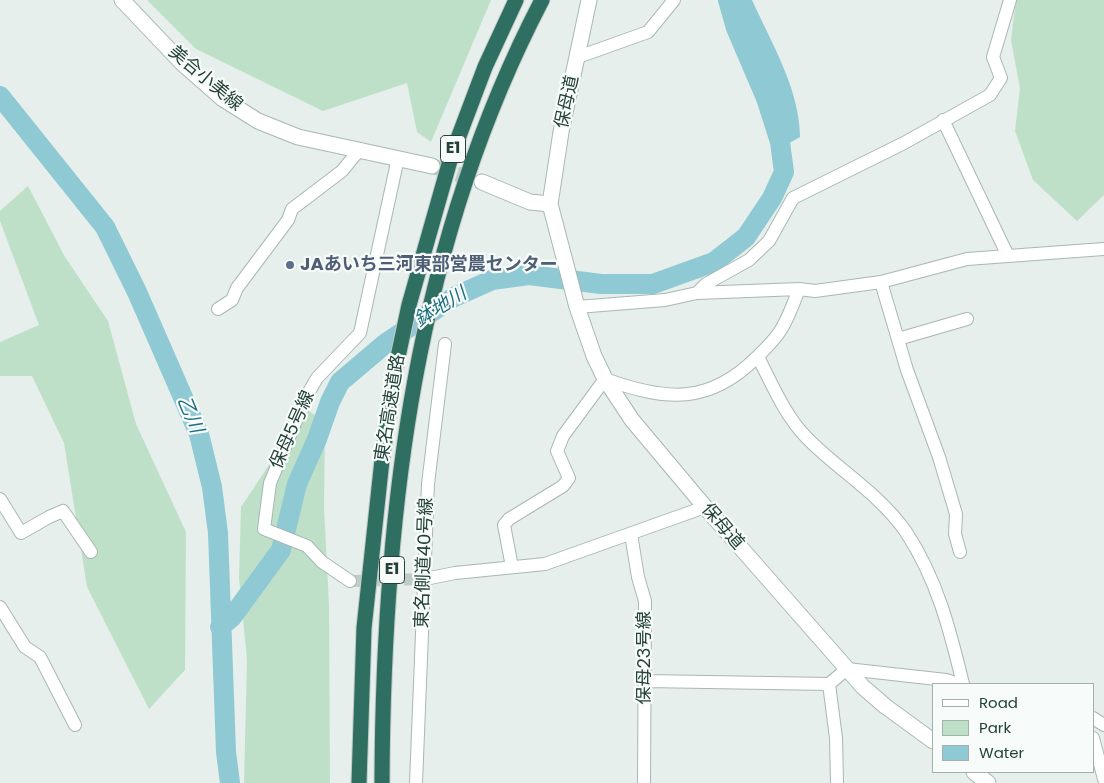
<!DOCTYPE html>
<html>
<head>
<meta charset="utf-8">
<style>
	body { margin:0 }
	#map { position:relative; width:1104px; height:783px; overflow:hidden; background:#e6efeb; font-family:Poppins,sans-serif }
	canvas { display:block }
	.legend { position:absolute; left:932px; top:683px; width:162px; height:90px; box-sizing:border-box; background:#f7fbf9; border:1px solid #a3b1ad; margin:0; padding:6px 9px; list-style:none; font-size:15px; color:#24423a }
	.legend li { display:flex; align-items:center; gap:10px; height:25px }
	.legend b { width:25px; border:1px solid #a3b1ad }
</style>
</head>
<body>
<div id="map">
<canvas width="1104" height="783"></canvas>
<ul class="legend">
<li><b style="height:6px;background:#fff"></b>Road</li>
<li><b style="height:14px;background:#bfe0c8"></b>Park</li>
<li><b style="height:14px;background:#8ec9d4"></b>Water</li>
</ul>
</div>
<script>
const c = document.querySelector('canvas').getContext('2d');
c.lineJoin = 'round';
function fill(path, color) {
  c.fillStyle = color;
  c.fill(path, 'evenodd');
}
function stroke(path, color, width, dash) {
  c.strokeStyle = color;
  c.lineWidth = width;
  c.lineCap = dash ? 'butt' : 'round';
  c.setLineDash(dash || []);
  c.stroke(path);
}
function drawText(font, color, halo, rows, align = 'center') {
  c.font = font + ' Poppins,"Noto Sans JP",sans-serif';
  c.lineWidth = 4.5;
  c.setLineDash([]);
  c.textBaseline = 'middle';
  c.strokeStyle = halo;
  c.fillStyle = color;
  for (const [text, x, y, turn = 0] of rows) {
    c.save();
    c.translate(x, y);
    c.rotate((+turn || 0) * Math.PI / 180);
    c.textAlign = isNaN(turn) ? turn : align;
    if (halo) c.strokeText(text, 0, 0);
    c.fillText(text, 0, 0);
    c.restore();
  }
}
fill(new Path2D(`
	M147,0H491L431,142L417,132L407,83L323,111L196,49Z
	M1016,0H1104V195L1077,221L1033,180L1015,131L1020,88L1011,40Z
	M28,186L65,257L108,321L136,424L186,532L185,670L149,709L87,587L64,443L32,376H0V342L39,325L0,221V211Z
	M306,409L325,422L324,507L329,605L330,783H244L247,660L239,578L241,507Z`), '#bfe0c8');
fill(new Path2D(`
	M728,0H752C771,42 800,90 800,137L777,150L762,75Z`), '#8ec9d4');
stroke(new Path2D(`
	M0,96L105,227L137,292L199,434L212,487L218,533L226,752L230,783
	M220,627L232,617L281,550L297,484L317,439L330,402L340,382L386,343L454,297L492,280L529,275L601,284H653L714,262L746,237L772,198L784,172L780,142L766,98L736,28L728,0`), '#8ec9d4', 20);
stroke(new Path2D(`
	M350,581L425,579`), '#bfccc8', 12, [12, 6]);
stroke(new Path2D(`
	M435,167L482,182`), '#bfccc8', 15, [15, 8]);
const minor = new Path2D(`
	M578,57L648,32L674,0
	M943,120L1008,256
	M881,282L907,370L939,457L956,514L955,534L960,552
	M697,293L799,289
	M577,307L665,300L697,293L706,284L749,260L769,241L793,198L904,143L990,95L1001,78L993,57L1010,0
	M218,309L232,300L237,288L288,220L292,209L342,171L360,149
	M898,339L967,319
	M758,357C772,384 785,416 807,438C838,470 880,494 906,532C937,579 950,630 963,684
	M0,499L21,533L49,517L63,511L91,552
	M631,534L638,577L645,601L644,783
	M512,567L504,525L509,519L563,486L569,478L557,451L563,436L605,379C666,401 709,405 757,357C766,348 776,339 782,328C789,316 794,302 799,289L815,291L881,282L967,259L1104,249
	M425,579L455,573L545,564L705,507
	M350,581L322,562L307,546L264,529L270,483L306,397L317,378L360,333L398,158
	M0,607L25,647L40,657L75,725
	M646,681L829,684
	M1093,718L1104,725
	M1093,738L1104,779
	M416,783L428,484L445,344
	M837,783L836,738L829,684L847,669L946,680L958,684`);
const tertiary = new Path2D(`
	M122,0L182,63L223,99L258,121L298,137L432,166
	M589,0L561,132L550,204L577,307L594,356L605,379L632,420L705,507L863,687L885,706L933,741
	M482,182L530,202L550,204
	M974,772L988,783`);
const motorway = new Path2D(`
	M359,783L364,628L382,460L395,371L409,305L451,157L485,67L516,0
	M382,783C383,511 415,244 542,0`);
stroke(minor, '#a8b8b2', 14);
stroke(tertiary, '#a8b8b2', 17);
stroke(motorway, '#c2cac8', 17);
stroke(minor, '#fff', 12);
stroke(tertiary, '#fff', 15);
stroke(motorway, '#2f6f62', 15);
for (const [x, y, r, color] of [
	[290,265,5,"#5c6f8a"]
]) {
  const dot = new Path2D();
  dot.arc(x, y, r, 0, 2 * Math.PI);
  c.fillStyle = color;
  c.fill(dot);
  stroke(dot, '#f7fbf9', 2);
}
for (const [x, y, w] of [
	[453,149,25],
	[392,570,25]
]) {
  const box = new Path2D();
  box.roundRect(x - w / 2, y - 13.5, w, 27, 4);
  c.fillStyle = '#f7fbf9';
  c.fill(box);
  stroke(box, '#24423a', 1);
}
drawText('bold 16px', '#24423a', null, [
	["E1",453,149],
	["E1",392,570]
]);
drawText('18px', '#24423a', '#f7fbf9', [
	["美合小美線",205,79,40],
	["保母道",568,102,-78],
	["東名高速道路",391,408,-81],
	["保母5号線",293,430,-66],
	["保母道",722,527,49],
	["東名側道40号線",425,563,-88],
	["保母23号線",645,658,-90]
]);
drawText('bold 18px', '#4e5e75', '#f7fbf9', [
	["JAあいち三河東部営農センター",300,265]
], 'left');
drawText('italic 19px', '#1c6f80', '#f7fbf9', [
	["鉢地川",441,308,-32],
	["乙川",189,415,67]
]);
</script>
</body>
</html>
